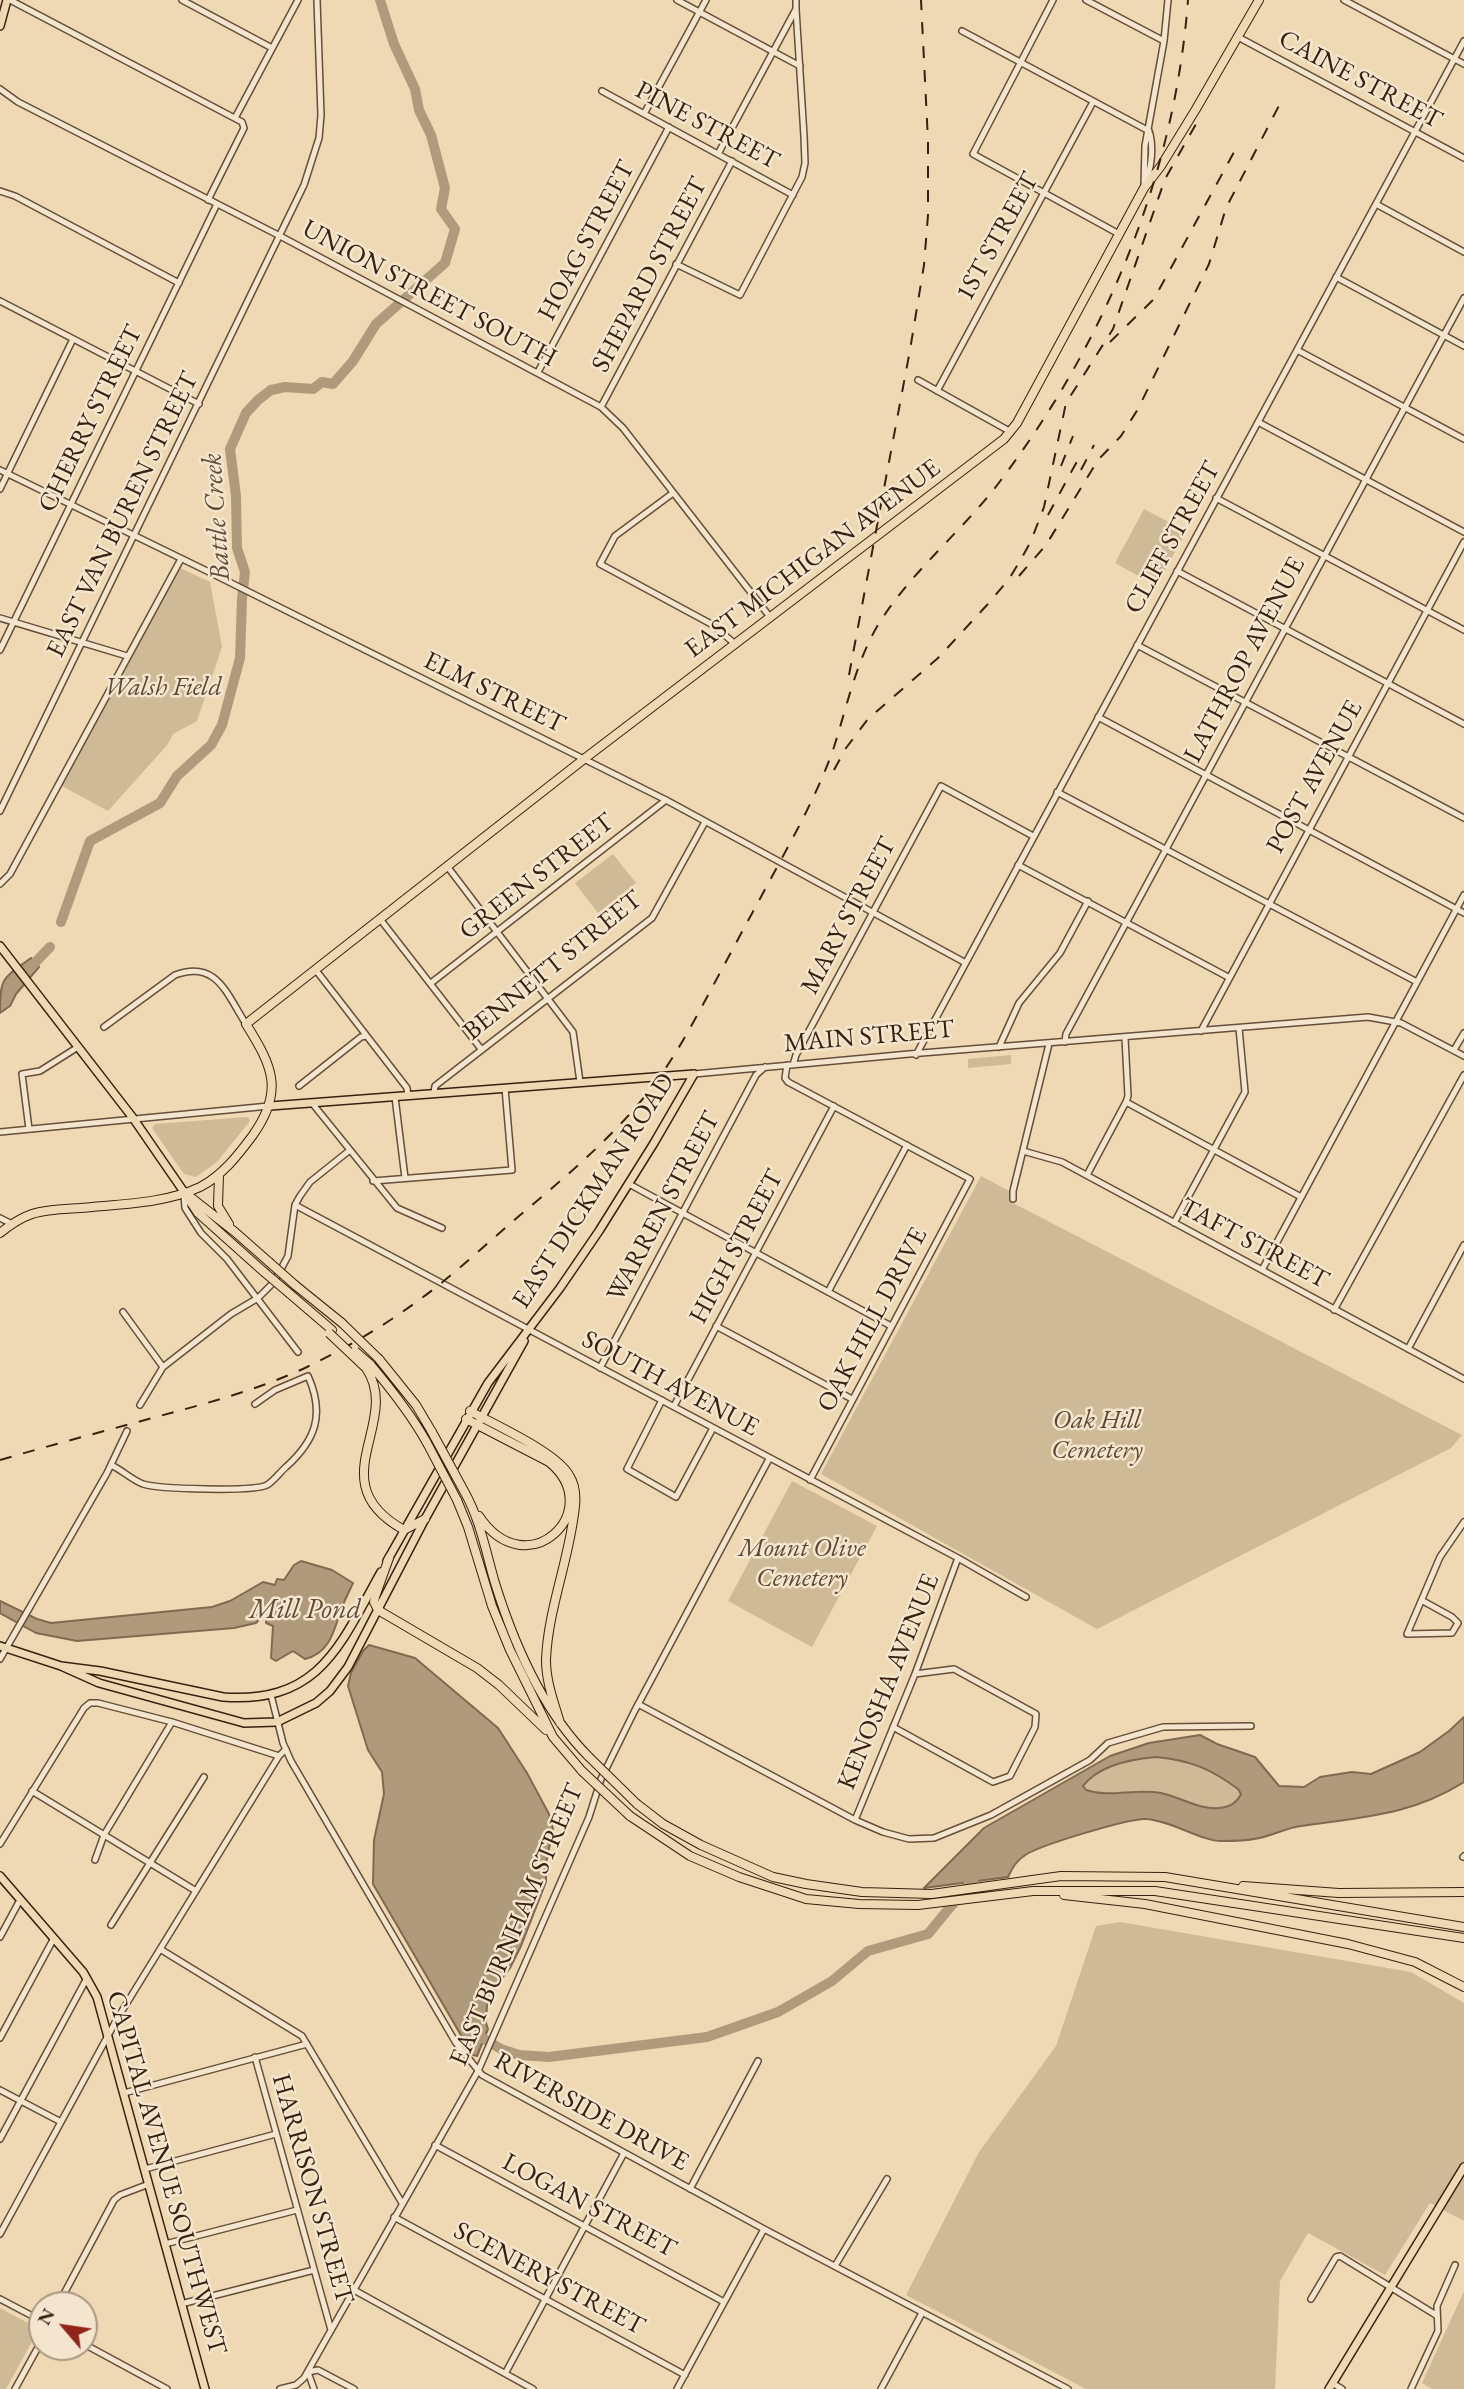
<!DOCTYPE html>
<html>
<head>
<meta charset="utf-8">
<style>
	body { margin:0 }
	#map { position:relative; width:1464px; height:2389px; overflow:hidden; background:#eed9b4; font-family:"EB Garamond",serif }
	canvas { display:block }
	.north { position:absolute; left:28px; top:2291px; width:70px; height:70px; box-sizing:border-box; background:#f4e6ce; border:2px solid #a99782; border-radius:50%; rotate:299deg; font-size:19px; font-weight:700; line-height:28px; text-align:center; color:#39200f }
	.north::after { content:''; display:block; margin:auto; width:24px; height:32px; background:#8f2418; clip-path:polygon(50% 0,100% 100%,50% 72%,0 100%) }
</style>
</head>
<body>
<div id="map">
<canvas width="1464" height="2389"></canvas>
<div class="north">N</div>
</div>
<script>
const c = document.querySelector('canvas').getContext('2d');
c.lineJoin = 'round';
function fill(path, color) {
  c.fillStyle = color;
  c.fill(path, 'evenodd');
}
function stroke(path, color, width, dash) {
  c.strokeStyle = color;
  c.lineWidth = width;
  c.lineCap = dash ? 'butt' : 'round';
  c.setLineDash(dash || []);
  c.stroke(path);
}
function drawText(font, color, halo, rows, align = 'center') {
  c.font = font + ' "EB Garamond",serif';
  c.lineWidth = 5;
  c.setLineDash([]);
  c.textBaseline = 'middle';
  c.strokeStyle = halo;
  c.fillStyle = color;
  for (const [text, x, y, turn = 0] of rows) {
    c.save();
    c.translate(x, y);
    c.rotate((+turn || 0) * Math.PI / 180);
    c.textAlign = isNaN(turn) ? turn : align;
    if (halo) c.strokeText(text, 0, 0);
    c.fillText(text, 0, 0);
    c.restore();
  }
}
fill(new Path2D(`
	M1144,509L1186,531L1157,586L1115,563Z
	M180,568L210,582L222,647L197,721L173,734L168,744L108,811L62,786Z
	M613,854L636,883L598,913L575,883Z
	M1011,1055V1064L968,1068V1059Z
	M246,1117L249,1118L250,1121L217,1162L196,1177L184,1174L152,1128L155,1124Z
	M981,1176L1011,1192L1009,1201L1462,1435L1451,1448L1097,1629L821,1474Z
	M792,1481L877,1526L812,1647L728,1601Z
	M1156,1757C1191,1760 1211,1769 1238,1789L1241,1794C1236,1803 1229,1807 1219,1808C1200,1810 1180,1797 1161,1793C1136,1788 1110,1798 1085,1790L1083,1786C1100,1765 1132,1759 1156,1757Z
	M1120,1922L1411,1972L1464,2003V2221L1430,2203L1385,2275L1308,2233L1280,2281L1275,2389H1086L906,2295L979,2152L1056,2046L1096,1926Z
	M1464,2291V2389H1432L1422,2383Z
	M0,2308L39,2329L6,2389H0Z`), '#cfba98');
const water = new Path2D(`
	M31,958L39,967L16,994L10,1006L0,1013C0,977 2,979 31,958Z
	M301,1561L332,1570L353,1583C348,1594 342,1605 339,1616C333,1635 327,1654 305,1659L293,1651L276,1661L271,1658L273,1626L266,1623L267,1617L263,1615L256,1623L234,1628L77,1641L36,1633L0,1613V1601L37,1619L51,1623L212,1607L230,1601L263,1582L275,1585L277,1579L284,1580L294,1565Z
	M369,1645L415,1658L498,1728L527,1773L549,1814L553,1829L546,1863V1882L521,1946L510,1968L496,1986L487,2005L486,2023L488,2029L477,2056L473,2055L469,2049L373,1884L374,1840L384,1794L382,1772L368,1750L348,1686L351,1673L363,1651Z
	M1464,1717V1782C1410,1816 1361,1817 1301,1826C1285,1828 1270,1837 1254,1839C1244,1841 1233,1841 1222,1841C1203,1842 1170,1820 1146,1819C1130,1818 1036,1846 1024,1856C1016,1861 1012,1868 1008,1877L924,1888L984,1828L1110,1756L1149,1743L1200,1735L1217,1744L1255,1757L1279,1786L1304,1787L1320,1777L1352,1772L1371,1774L1420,1752L1449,1731ZM1156,1757C1190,1760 1211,1769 1238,1789L1241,1794C1236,1804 1229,1807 1219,1808C1200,1810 1180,1797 1161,1793C1136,1788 1110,1798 1086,1790L1083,1786C1099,1765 1132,1759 1156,1757Z`);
fill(water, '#b09a7c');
stroke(water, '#806950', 2);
stroke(new Path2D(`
	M61,922L90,841L160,803L177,776L211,745L222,725L240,658L242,599L245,572L237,548L236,496L230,449L246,413L258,400L271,390L285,387L313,389L322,382L333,384L353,361L376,324L445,263L455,229L441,209L445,188L431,135L419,110L415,89L394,44L380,0
	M26,972L50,947
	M474,2033L501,2049L519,2055L549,2057L707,2037L778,2012L832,1981L868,1951L928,1934L979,1872`), '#b09a7c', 10);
const minor = new Path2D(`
	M10,0L242,122L244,128L208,200
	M182,0L272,48
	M677,0L800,66
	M1053,0L973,154L1119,234
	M1086,0L1164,41
	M1344,0L1464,64
	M962,31L1149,131
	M1238,37L1464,158
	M0,89L18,102L280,236L601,407L623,428L770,617
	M602,91L793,195
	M644,114L706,0
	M235,118L298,0
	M718,154L796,9V0
	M1146,183C1151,167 1154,151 1150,134
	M1144,187L1145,146L1164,41L1168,0
	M0,191L15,196L179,283
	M1376,204L1464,252
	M676,264L740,295L802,177L805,163L804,136L796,9
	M1336,277L1464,346
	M0,301L199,404
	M1297,350L1464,439
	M538,372L669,127
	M918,380L1011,432
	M937,391L1093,102
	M601,407L732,161
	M1258,422L1464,532
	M0,470L207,571L666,800L964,962
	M0,489L73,339
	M673,493L615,536L600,564L713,625L735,644
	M1216,498L1464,630
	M1177,571L1464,724
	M0,618L127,656
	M1137,645L1464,818
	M0,650L217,204
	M1098,717L1464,913
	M1057,792L1417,982
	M0,811L304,185L319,138L321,115L317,0
	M1018,865L1228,977
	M447,866L573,1032L580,1082
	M0,884L10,874L181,559
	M380,919L481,1049
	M315,969L407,1088L408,1096
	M431,983L666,800
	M104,1027L175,975C217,959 227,995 246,1024
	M1201,1031L1464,542
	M1065,1042L1066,1034L1464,298
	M999,1047L1019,1003L1060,953L1088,901
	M1454,1050L1464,1033
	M916,1055L1464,41
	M787,1065L785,1078L788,1082L970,1179L810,1480
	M793,1065L796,1055L941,786L1033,836
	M694,1074L909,1054L1368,1017L1401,1023L1464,1056
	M299,1086L361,1037L366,1036
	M434,1093L435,1086L652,918L705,822
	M395,1097L405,1178
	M1126,1102L1301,1197
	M312,1103L397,1208L442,1228
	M29,1129L22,1074L40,1071L78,1047
	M0,1132L269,1106
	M1023,1151L1062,1162L1464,1379
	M1087,1175L1126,1102L1128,1096L1125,1038
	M373,1181L512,1170L505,1088
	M629,1184L891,1326
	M184,1195L185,1208L201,1233L227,1259L298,1352
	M1013,1199V1191L1049,1044
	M295,1205L958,1558L1026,1597
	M0,1218L12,1224
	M1174,1223L1245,1092L1239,1028
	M1262,1270L1464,895
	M828,1292L907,1145
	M1334,1310L1464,1075
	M123,1312L163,1367
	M716,1326L852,1399
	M1408,1349L1464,1245
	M600,1368L756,1075L765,1067
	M662,1400L627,1469L676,1497L713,1428
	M140,1405L163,1367L231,1314L258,1298L274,1282L288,1256L295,1205L300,1196L310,1182L350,1150
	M674,1406L834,1106
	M111,1465C122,1470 132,1480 143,1484C159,1489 253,1492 267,1485C274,1481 280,1472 286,1467C316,1440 325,1414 308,1376L275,1390L255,1404
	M1423,1601L1452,1617L1458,1623L1452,1633L1407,1634L1440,1557L1464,1522
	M0,1659L107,1473L127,1431
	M271,1695L283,1743L291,1761L456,2043L482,2075L764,2229L1068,2389
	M638,1704L855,1820L883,1832L909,1839L934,1838L991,1815L1090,1760L1108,1743L1163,1727L1251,1726
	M893,1727L993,1782L1010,1776L1035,1727L1036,1714L954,1669L915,1674
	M32,1791L196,1891
	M855,1820L915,1674L958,1558
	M0,1844L84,1708L90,1703H98L172,1722L279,1756
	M1463,1857L1464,1856
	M95,1860L104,1835L172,1722
	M111,1925L204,1777
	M0,1937L20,1900
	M160,1949L302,2036L402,2203
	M0,2038L54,1938
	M255,2057L331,2330
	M0,2090L61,2122
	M124,2093L307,2044
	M0,2139L87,1978
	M435,2145L724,2302
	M145,2169L276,2134
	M690,2189L758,2061
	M394,2217L685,2375
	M0,2234L117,2019L279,1756L286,1749
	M165,2244L297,2210
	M835,2266L887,2179
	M354,2290L533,2389
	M0,2299L42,2321
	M1311,2299L1336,2257L1340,2256L1436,2315
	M181,2304L314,2270
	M58,2305L114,2200L120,2195L149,2184
	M84,2344L167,2389
	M506,2372L624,2153
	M1332,2383L1342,2389
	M15,2389L42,2340
	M280,2389L296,2385L304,2378L478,2071L589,1817L601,1779L634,1712L769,1459
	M314,2389L308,2372L318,2370L354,2389
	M677,2389L764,2229
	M881,2389L922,2313
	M1411,2389L1438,2331L1437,2306L1455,2265`);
const major = new Path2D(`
	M0,26L7,0
	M0,946L133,1118L184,1192
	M270,1106L694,1074
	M387,1561L488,1383L560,1288L599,1231L654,1143L694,1074
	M0,1646L61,1666L99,1683L244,1723L277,1722L316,1703L330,1691L348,1667L425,1519L524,1341
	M61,1666L100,1671L223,1697C320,1704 340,1645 381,1572
	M0,1876L83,1972L97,1997L205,2389
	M1329,2389L1464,2167`);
const highway = new Path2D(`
	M219,1175L218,1206L229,1224
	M184,1192L198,1213L264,1272
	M189,1196L235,1232L269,1262
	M0,1233C10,1225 20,1218 32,1214C47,1209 64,1209 80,1208C119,1204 164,1204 200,1187C222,1176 239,1154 253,1135C284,1091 273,1067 246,1024L584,759L1004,439L1017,423L1144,188L1161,166L1196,109L1259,0
	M295,1285L342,1323
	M290,1294L332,1330
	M379,1359L416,1405L432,1432
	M370,1364C391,1389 411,1414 427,1443
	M366,1368C403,1423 318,1482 404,1530L425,1519
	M470,1411C495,1425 556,1452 569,1475C575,1484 576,1496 575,1506C570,1558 548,1608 546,1660C546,1682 554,1702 560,1723
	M466,1419L549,1462C608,1510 527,1588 479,1516
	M464,1491C480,1519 486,1552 495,1583C514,1644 543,1711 589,1757
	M457,1500L468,1527L492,1606L510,1650L553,1737L582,1771
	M389,1558L375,1597L374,1602L378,1610L477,1668L499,1685L546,1730
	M637,1804L663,1824L701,1845L773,1877L806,1884L862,1892L932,1894L1061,1876L1165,1877L1464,1927
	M630,1816L690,1856L739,1877L806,1899L859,1904L918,1905L1033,1891H1155L1464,1938
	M1243,1886L1339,1893L1464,1892
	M1064,1895L1145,1904L1348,1944L1415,1962L1464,1987`);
stroke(minor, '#664e38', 8);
stroke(major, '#39200f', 10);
stroke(highway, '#39200f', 10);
stroke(minor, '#f4e6ce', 5);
stroke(major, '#eed9b4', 7);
stroke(highway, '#eed9b4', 8);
stroke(new Path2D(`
	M1110,342L1154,299L1239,143
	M1061,466L1073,436
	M1081,470L1094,445
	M1048,515L1081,454
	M1019,576L1046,545L1098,460L1121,436L1138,409L1209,264L1226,208L1284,96
	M849,675L910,350L924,265L928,215V141L921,0
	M834,770L846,748L868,719L938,658L987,605L1009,579L1020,561L1031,541L1044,507L1066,403L1113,329L1165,179L1196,124
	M0,1460C48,1446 97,1433 145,1420C200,1405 256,1391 307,1367C346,1348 384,1326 419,1300C454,1275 486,1244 519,1216C570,1173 622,1130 661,1075C684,1042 702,1006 721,971C746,924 772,877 797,830C811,803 824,776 834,747C847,706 856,662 878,625C911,571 964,530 1001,480C1106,341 1175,174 1188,0`), '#39200f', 2, [12, 12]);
const highwayBridge = new Path2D(`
	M269,1262L295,1285
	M264,1272L290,1294
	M342,1323L379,1359
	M329,1333L366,1368
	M355,1351L370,1364
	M432,1432L464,1491
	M427,1443L457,1500
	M589,1757L637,1804
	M582,1771L630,1816`);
stroke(highwayBridge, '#39200f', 10, []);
stroke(highwayBridge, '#eed9b4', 8);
drawText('26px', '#39200f', '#f4e6ce', [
	["CAINE STREET",1360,80,28],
	["PINE STREET",707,126,28],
	["1ST STREET",998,237,-61],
	["HOAG STREET",587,241,-62],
	["SHEPARD STREET",650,275,-62],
	["UNION STREET SOUTH",429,294,28],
	["CHERRY STREET",91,419,-64],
	["EAST VAN BUREN STREET",123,515,-64],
	["CLIFF STREET",1173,538,-61],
	["EAST MICHIGAN AVENUE",813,559,-37],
	["LATHROP AVENUE",1245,660,-62],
	["ELM STREET",494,693,26],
	["POST AVENUE",1315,777,-61],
	["GREEN STREET",537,877,-38],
	["MARY STREET",849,916,-62],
	["BENNETT STREET",553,966,-39],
	["MAIN STREET",869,1037,-5],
	["EAST DICKMAN ROAD",594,1191,-57],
	["WARREN STREET",664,1207,-62],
	["TAFT STREET",1254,1244,28],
	["HIGH STREET",737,1247,-62],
	["OAK HILL DRIVE",873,1320,-62],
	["SOUTH AVENUE",670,1384,28],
	["KENOSHA AVENUE",889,1682,-68],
	["EAST BURNHAM STREET",517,1925,-67],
	["RIVERSIDE DRIVE",591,2112,29],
	["CAPITAL AVENUE SOUTHWEST",166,2173,74],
	["HARRISON STREET",312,2189,74],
	["LOGAN STREET",589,2206,28],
	["SCENERY STREET",549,2279,28]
]);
drawText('italic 26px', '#5e4631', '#f4e6ce', [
	["Walsh Field",163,688],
	["Oak Hill",1097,1421],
	["Cemetery",1097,1451],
	["Mount Olive",802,1549],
	["Cemetery",802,1579]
]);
drawText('italic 28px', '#634b35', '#f4e6ce', [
	["Battle Creek",217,517,-94],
	["Mill Pond",305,1610]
]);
</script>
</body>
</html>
